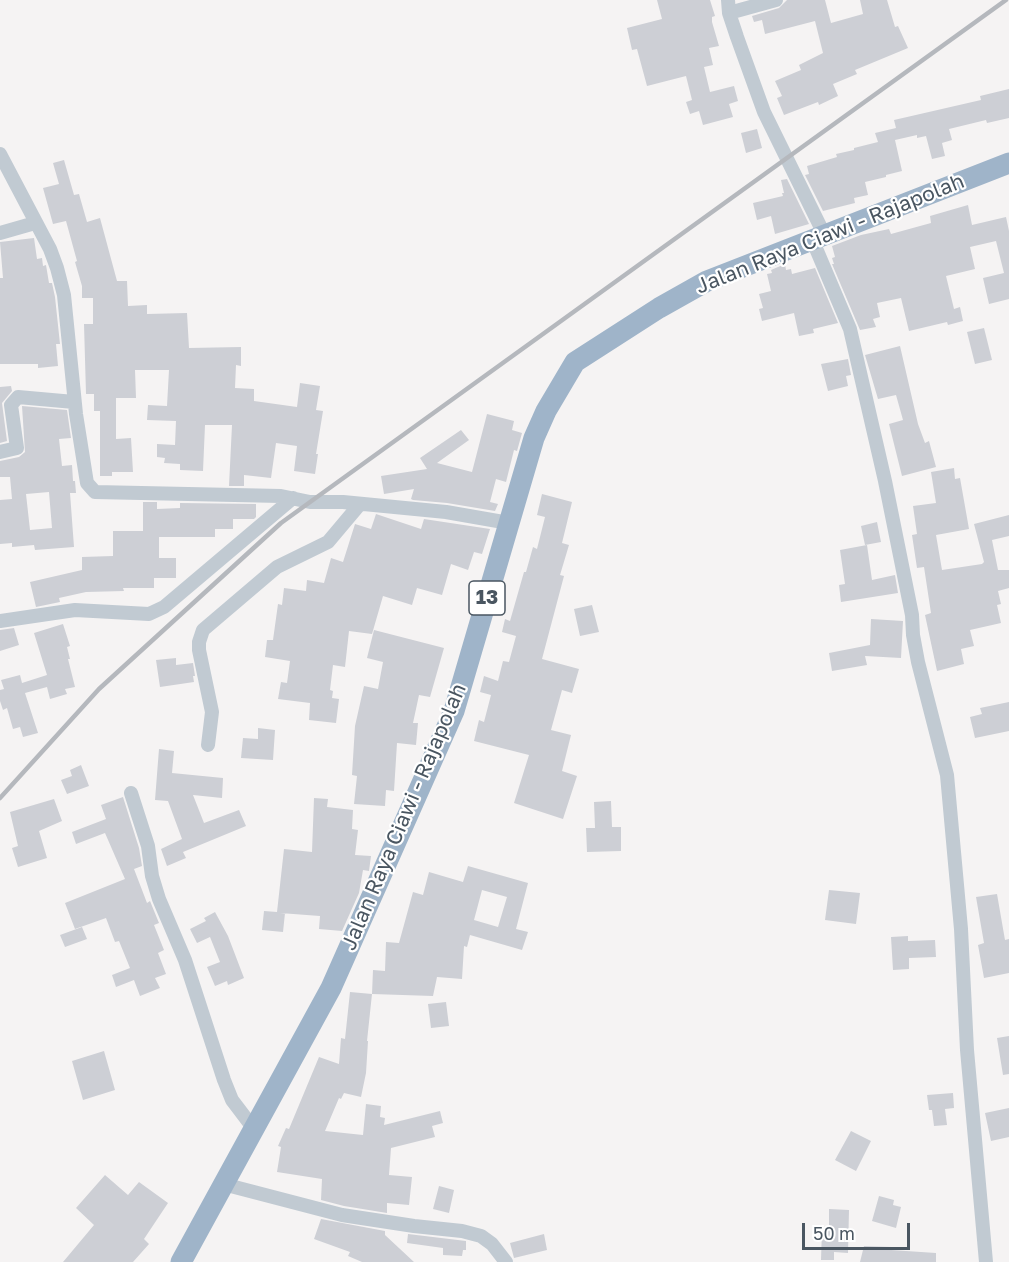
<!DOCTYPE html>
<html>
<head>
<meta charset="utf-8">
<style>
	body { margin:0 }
	#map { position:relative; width:1009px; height:1262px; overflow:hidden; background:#f5f3f3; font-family:"Golos Text",sans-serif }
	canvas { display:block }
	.scale { position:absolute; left:802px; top:1223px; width:108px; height:27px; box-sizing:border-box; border:3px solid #4a5661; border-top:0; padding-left:8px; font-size:18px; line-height:21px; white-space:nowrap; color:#4a5661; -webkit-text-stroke:4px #fff; paint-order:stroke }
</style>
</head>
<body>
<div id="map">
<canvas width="1009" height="1262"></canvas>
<div class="scale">50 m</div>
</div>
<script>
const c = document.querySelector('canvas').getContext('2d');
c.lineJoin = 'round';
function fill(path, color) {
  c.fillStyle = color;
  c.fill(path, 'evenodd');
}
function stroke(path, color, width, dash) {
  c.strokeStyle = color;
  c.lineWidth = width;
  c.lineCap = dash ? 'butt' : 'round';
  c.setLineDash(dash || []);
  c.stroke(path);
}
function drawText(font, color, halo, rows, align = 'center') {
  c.font = font + ' "Golos Text",sans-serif';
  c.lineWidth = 4.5;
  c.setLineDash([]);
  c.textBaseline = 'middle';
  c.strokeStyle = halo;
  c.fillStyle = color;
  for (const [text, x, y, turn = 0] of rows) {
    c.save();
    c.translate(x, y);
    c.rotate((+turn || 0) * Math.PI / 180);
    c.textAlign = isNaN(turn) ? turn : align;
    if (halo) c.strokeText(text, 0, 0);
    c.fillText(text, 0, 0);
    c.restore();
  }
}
fill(new Path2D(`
	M657,0H710L715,16L712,17V22L719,46L709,48L713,65L704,67L710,92L734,86L738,101L729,104L733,117L703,125L699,111L690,114L686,102L692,100L686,76L647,86L637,49L632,50L627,28L662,19Z
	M787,0H825L831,23L863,14L860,0H887L895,27L898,26L908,48L855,70L857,74L833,84L838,96L819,105L818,102L784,115L777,98L782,96L775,81L801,70L799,65L823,53L815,21L765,34L762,20L754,22L752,16L779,8Z
	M1009,89V118L987,123L986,120L949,129L952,140L942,143L945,156L932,159L926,136L917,138V135L895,140L902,171L886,175V177L865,182L868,195L854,198L855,203L823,211L805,175L809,174L807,166L837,157L836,154L854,150V148L878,142L875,133L896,128L894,120L981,100L980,96Z
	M757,129L762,148L746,153L741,133Z
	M64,160L74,195L79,194L87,222L100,218L117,281H127L128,306L147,305V314L187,313L189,348L241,347V366L236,365L235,388L254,389V401L297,407L300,383L320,386L316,410L323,411L316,454H318L315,474L294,471L297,446L276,443L271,478L244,475V486H229L232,425H205L203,471L180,470V464L164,463L165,458L157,457V444L175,445L176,421L147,420L148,405L167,406L169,370H135L136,398H116V439L131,438L133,472H112V476H100V411H94V394H86L84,324H93V298H82V286L75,262L77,261L66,221L53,224L43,188L59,184L53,163Z
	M787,179L809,224L775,234L771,216L757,220L753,203L783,196L782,193H784L781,180Z
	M968,205L972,225L1006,217L1009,231V299L989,304L983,278L1004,273L996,241L970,247L975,269L946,276L954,309L960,307L963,321L948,325L947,322L909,331L901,298L877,303L880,317L873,319L876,327L860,330L832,264H834L832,258L835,257L832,246L861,235L889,229L891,234L920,226L931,223L930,216Z
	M34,238L37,259L42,258L43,266L46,265L49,283H52L55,297L60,344H56L58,366L38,368V364H0V278H3L0,242Z
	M785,264L786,270L791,269L792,274L815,268L838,323L813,329L814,333L799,336L794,313L762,321L759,309L763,308L759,294L771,291L767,274L772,273L771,270Z
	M984,328L992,360L975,364L967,332Z
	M900,346L918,424L925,443L929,441L936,467L902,476L889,424L903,420L896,395L878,399L865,355Z
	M848,359L851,375L846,376L848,386L828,391L821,364Z
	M11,386L12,391L2,403L7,441L0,443V387Z
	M22,406L67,410L71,438L59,439L62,466L72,465L73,481H75L76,493H70L74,547L35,550L34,545L12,547V543L0,544V500L12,499L10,477H0V461L19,457L25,452ZM49,492L52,528L30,530L26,494Z
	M487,414L514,421L512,430L522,433L517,451L514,450L506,482L496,479L490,502L498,504L495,511L447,503L413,500L411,499L414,489L384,494L381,476L427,469L420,458L461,430L469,440L437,463L472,472Z
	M954,468L955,479L960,478L969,529L936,535L942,570L982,564L984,562L974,524L1009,515V536L992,540L998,570H1009V588L998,591L1001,604L997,605L1001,623L970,630L974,646L961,649L964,664L937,671L925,615L931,613L924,567L917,568L912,535L917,534L913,506L936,503L931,472Z
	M542,494L572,502L562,543L569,545L560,575L564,576L542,659L579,669L572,693L562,690L551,730L571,735L562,771L577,776L563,819L514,803L529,755L474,741L479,720L484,722L491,695L480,692L484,676L498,681L503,661L509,662L516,636L502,632L505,619L510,621L524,572H526L533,547L537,549L545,517L537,515Z
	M143,502H157V509L180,508V503L256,504V517L254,519H233V529H215V537H159V558H176V578H154V588H123L124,591L86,592L59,598L60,602L36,607L30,582L82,570V557L113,556V531H143Z
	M376,514L421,529L424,519L490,529L482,554L474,552L468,570L451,564L442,595L417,588L412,605L383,596L372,634L349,631L345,667L333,665L330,690L333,691L332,698L339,699L336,723L309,720L310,703L278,699L281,682L287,683L290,661L265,657L267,640H273L278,604L282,605L284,588L306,591L307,580L324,583L331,558L343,562L355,524L371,529Z
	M877,522L881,542L865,545L861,526Z
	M867,545L872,580L895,575L898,593L841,602L839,585L845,584L840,550Z
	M592,605L599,632L580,636L574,609Z
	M871,619L903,621L901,658L865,656L867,665L832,671L829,653L870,645Z
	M63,624L70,646L67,647L70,659H68L75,687L65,689L67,694L50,699L47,687L25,693L38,733L23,737L20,727L13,729L7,708L3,710L0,701V690L4,689L1,680L20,675L22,683L47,675L34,633Z
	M14,628L19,645L0,651V630Z
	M374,630L444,648L430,697L419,695L413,723H418L416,745L397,743L394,791L386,790L385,806L354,804L357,776L352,775L355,726L364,686L378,689L383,662L367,658Z
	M176,658V665L193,663L195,676H193L194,682L160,687L156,660Z
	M1009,702V731L975,738L970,717L982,714L980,708Z
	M258,728L275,730L273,760L241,758L243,738L258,739Z
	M159,749L174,751L172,773L223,778L222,798L193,795L204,823L239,810L246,826L183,852L186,858L167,866L161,849L182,839L168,801L155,800Z
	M81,765L89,786L67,794L61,780L72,776L70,770Z
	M123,797L139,848L142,866L134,869L147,903L150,901L159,923L154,925L164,950L158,953L166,974L155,978L160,988L140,996L134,980L116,987L112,975L130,968L119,941L115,942L106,918L75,929L65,903L125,879L105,833L76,844L72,832L106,819L101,805Z
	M314,798L328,799L327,807L353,810L352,829L358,830L355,855L371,856L369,871L363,870L359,893L342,931L319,929L320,916L280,913H285L283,932L262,930L264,911L277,912L284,849L312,852Z
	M54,799L62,821L39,831L47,858L18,867L12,848L18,846L10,812Z
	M611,801L612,827H621V851L587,852L586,828H595L594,802Z
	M468,866L528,883L516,929L528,932L522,950L470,935L467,947L464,946L462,979L437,977L433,996L372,994L367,1041H368L366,1073L361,1097L344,1093L341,1099L339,1098L325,1131L363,1135L366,1104L381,1106L380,1117L385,1118L384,1125L440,1111L443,1123L432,1126L435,1137L391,1148L389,1175L412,1177L409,1205L387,1203V1213L344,1206L321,1200L322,1179L277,1172L281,1147L278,1146L286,1128L289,1129L319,1057L339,1064L341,1038L345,1039L350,992L372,994L373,970L385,971L386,942L399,943L413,892L423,895L429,872L463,882ZM482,890L507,897L498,927L474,920Z
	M829,890L860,893L856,924L825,920Z
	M997,894L1005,940L1009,939V973L984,978L978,945L984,943L976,897Z
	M215,912L228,936L244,978L228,985L227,981L215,986L207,967L220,962L210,937L197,943L190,929L206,921L204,918Z
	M82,927L87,939L65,947L60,935Z
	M908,936V941L935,940L936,957L909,958V969L893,970L891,937Z
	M446,1002L449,1026L431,1028L428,1004Z
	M1009,1036V1074L1003,1075L997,1038Z
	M104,1051L115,1090L83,1100L72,1061Z
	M953,1093L954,1108L945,1109L947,1125L934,1126L932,1110H929L927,1095Z
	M1009,1108V1137L991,1141L985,1113Z
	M851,1131L871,1141L856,1171L835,1160Z
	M105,1175L128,1195L139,1182L168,1203L144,1239L149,1244L133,1262H63L94,1225L76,1208Z
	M439,1186L454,1190L449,1213L433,1209Z
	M879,1196L894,1200L893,1205L901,1207L896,1228L872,1221Z
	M829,1209L849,1210L848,1253L834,1252V1260H821L822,1229H829Z
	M321,1219L385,1231V1235L414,1262H362L348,1256L350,1252L314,1239Z
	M408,1234L466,1241V1250H463L462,1256L443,1255V1248L407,1243Z
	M544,1234L547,1250L514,1258L510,1243Z
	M864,1246L892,1247L891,1250L936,1253V1262H860Z`), '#cdcfd5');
stroke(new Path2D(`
	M728,0L729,13L737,37L764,112L824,234
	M729,13L776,0
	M0,154L50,249L57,268L64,295L76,414L87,483L95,492L281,496L310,502H343L446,512L509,523
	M0,233L35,223
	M812,239L850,329L885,481L912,615L913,635L918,662L947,775L961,929L967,1050L986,1262
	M0,452L17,448L11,405L18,397L74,402
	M0,621L75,610L149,614L164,607L293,498
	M208,745L212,712L199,650V642L203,630L277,567L328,542L360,504
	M131,793L148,846L152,876L159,899L185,960L224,1080L232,1100L254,1129
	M223,1184L342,1215L414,1226L462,1231L481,1236L492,1244L506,1262`), '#c1cad2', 14);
stroke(new Path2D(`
	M181,1262L331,988L454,711L534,438L546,411L575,362L659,308L707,281L1009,163`), '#9fb4c9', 21);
stroke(new Path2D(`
	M0,798L99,689L281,523L1006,0`), '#b5b8bd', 4.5);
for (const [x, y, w] of [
	[487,598,36]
]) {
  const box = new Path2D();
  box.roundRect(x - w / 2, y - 17, w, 34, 4.5);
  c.fillStyle = '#fff';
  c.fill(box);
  stroke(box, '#4a5661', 1.5);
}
drawText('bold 20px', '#4a5661', null, [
	["13",487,598]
]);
drawText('21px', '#4a5661', '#fff', [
	["Jalan Raya Ciawi - Rajapolah",830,234,-22],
	["Jalan Raya Ciawi - Rajapolah",404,817,-67]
]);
</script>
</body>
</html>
